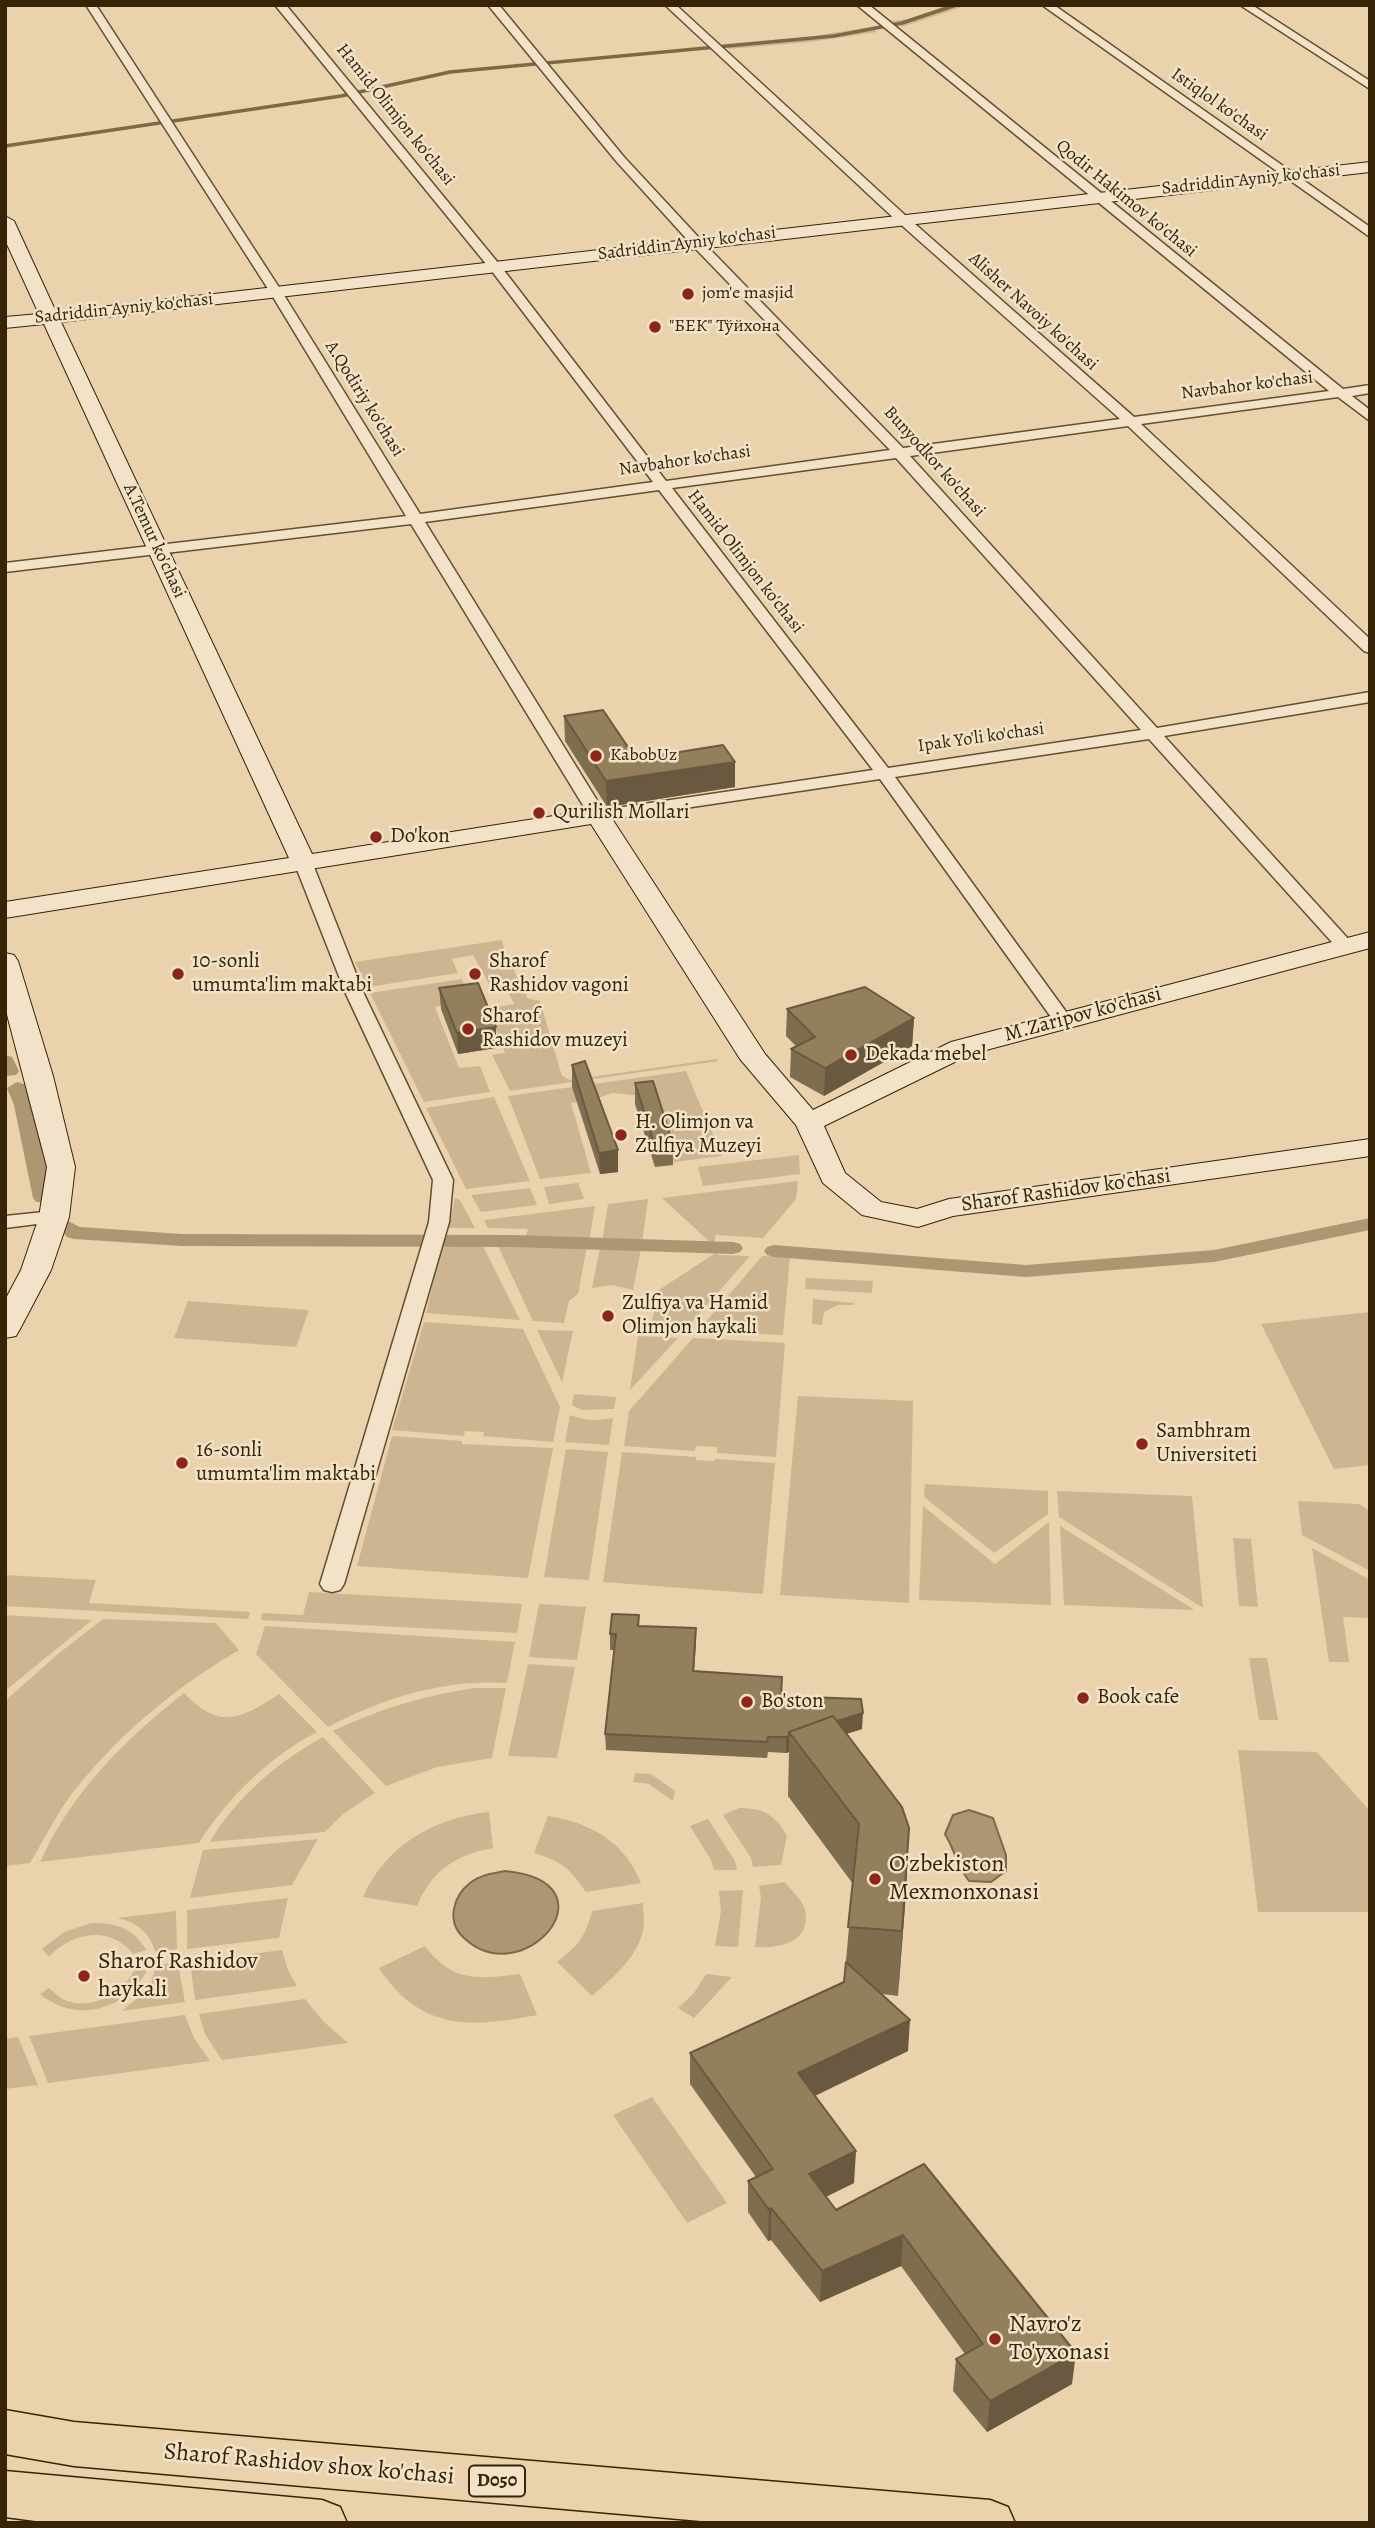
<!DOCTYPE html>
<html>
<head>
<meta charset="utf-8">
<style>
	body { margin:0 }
	#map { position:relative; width:1375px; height:2528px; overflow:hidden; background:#ead3ac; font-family:Alegreya,serif }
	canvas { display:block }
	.frame { position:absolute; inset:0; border:7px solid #372305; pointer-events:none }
</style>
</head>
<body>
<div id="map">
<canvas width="1375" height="2528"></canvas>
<div class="frame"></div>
</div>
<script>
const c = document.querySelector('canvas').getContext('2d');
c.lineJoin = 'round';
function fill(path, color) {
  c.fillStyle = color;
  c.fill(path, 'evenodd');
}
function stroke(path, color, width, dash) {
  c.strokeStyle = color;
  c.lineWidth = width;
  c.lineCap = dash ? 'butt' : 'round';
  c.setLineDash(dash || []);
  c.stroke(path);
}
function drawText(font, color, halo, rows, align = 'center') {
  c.font = font + ' Alegreya,serif';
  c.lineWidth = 5;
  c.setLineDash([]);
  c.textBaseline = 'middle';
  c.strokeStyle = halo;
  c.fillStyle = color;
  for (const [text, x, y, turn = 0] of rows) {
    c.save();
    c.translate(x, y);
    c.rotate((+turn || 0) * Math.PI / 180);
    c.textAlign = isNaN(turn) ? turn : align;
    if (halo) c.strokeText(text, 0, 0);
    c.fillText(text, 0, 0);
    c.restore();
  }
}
fill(new Path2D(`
	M948,5H968L902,27L890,21L908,19Z
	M871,27L877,32L810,42L729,49L722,44L807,37Z
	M502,940L507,960L512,962L517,978L523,979L527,998L540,1001L562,1076L570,1080L717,1059L718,1061L510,1091L492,1055L505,1053L488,1009L514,1004L503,982L489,984L473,955L452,959L458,973L368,987L355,962Z
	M462,979L470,1000L435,1007L459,1068L480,1066L490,1092L424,1102L370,993Z
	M686,1071L722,1156L674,1162L655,1097L612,1093L590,1101L571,1103L591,1173L540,1179L508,1096Z
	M494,1097L530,1181L466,1189L426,1108Z
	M799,1155L800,1174L703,1186L698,1167Z
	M798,1181L796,1199L763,1238L716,1235L713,1245L662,1198Z
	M578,1183L584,1199L549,1204L544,1187Z
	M530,1188L537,1205L481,1212L471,1195Z
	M455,1198L460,1200L475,1228H448Z
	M648,1199L642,1243L602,1242L608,1204Z
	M595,1206L589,1242L525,1239L528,1229L488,1228L484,1220Z
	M519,1244L587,1246L578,1294L569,1301L564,1323L533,1321L498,1246L518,1247Z
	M442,1245L483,1246L520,1320L426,1313Z
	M600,1248L641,1249L633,1290L613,1285L592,1288Z
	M717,1252L718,1255L750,1256L685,1330L651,1327L655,1306L645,1299Z
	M762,1256L790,1257L783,1335L698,1331Z
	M806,1278L873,1281L872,1293L805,1289Z
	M813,1299L854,1303L853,1305H838L824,1312L822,1325L812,1324Z
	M188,1301L309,1310L296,1347L174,1338Z
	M1370,1312V1465L1334,1469L1261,1324Z
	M424,1322L523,1329L560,1407L553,1442L483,1436L484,1432L465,1431L464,1436L392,1430Z
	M537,1330L573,1331L562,1382Z
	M638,1336L678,1338L630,1390Z
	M693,1338L785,1343L776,1457L717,1453V1447L696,1446L695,1451L624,1446L629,1411Z
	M574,1394L616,1397L614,1409L582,1410L572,1405Z
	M798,1396L913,1401L909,1603L780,1595Z
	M570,1415C585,1421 597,1421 613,1418L609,1445L565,1442Z
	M392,1436L462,1441V1444L553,1448L528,1578L357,1566Z
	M566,1449L608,1452L589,1580L544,1577Z
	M622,1452L696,1457V1460L714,1461L715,1459L775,1463L763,1594L603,1582Z
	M925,1484L1048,1491V1514L994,1553L924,1497Z
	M1057,1491L1192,1496L1203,1608L1059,1517Z
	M1298,1501L1359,1504L1370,1511V1571L1302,1535Z
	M923,1506L995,1564L1049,1522L1051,1605L919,1600Z
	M1060,1526L1193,1609V1610L1064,1605Z
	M1233,1538L1251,1539L1258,1607L1239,1606Z
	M1312,1548L1370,1580V1618L1343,1617L1349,1662H1329Z
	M5,1575L96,1580L89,1603L250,1612L248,1619L5,1606Z
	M309,1592L522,1604L517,1633L261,1620L262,1613L303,1615Z
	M539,1604L586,1607L577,1660L529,1657Z
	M5,1615L92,1620L5,1691Z
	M103,1619L216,1623L239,1650C173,1689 112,1739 66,1802C53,1821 42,1843 30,1863L5,1866V1701L58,1654Z
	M265,1626L515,1642L507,1683C444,1679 383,1698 328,1727L256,1654Z
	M1249,1658H1267L1278,1720H1259Z
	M528,1664L575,1667L557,1758L508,1756Z
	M475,1688H506L492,1758L437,1767L386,1786L333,1731C379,1709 425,1695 475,1688Z
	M184,1693C219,1730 240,1720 279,1694L317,1732C268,1758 229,1796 199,1843L40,1862C71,1793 125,1739 184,1693Z
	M323,1737L375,1793L343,1814L325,1832L210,1842C236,1797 278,1762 323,1737Z
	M1238,1750L1317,1752L1370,1811V1912H1258Z
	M635,1773L651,1774L675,1791L673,1801L649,1784L633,1782Z
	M739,1808C764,1808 775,1815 787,1836L781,1865L753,1867L751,1858L723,1815Z
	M489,1812L493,1848C457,1854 431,1871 417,1906L363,1897C386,1845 434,1818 489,1812Z
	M548,1816C591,1823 624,1841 641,1883L586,1892C569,1868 563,1862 534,1853Z
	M708,1819L735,1861L737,1870H714L711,1860L690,1826Z
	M318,1839L292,1885L190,1898L203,1850Z
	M785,1882C791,1890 803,1901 805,1910C812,1942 779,1949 755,1947L761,1898L759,1886Z
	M743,1890L738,1947L715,1946L721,1911L719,1891Z
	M288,1898L279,1938L187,1949V1910Z
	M643,1903C643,1911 645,1922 643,1931C637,1958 612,1978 592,1996L557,1962C578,1945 585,1938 592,1911Z
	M176,1911L177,1949L156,1953C149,1932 138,1923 117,1918Z
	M92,1923C116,1923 134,1928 146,1950L133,1954C110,1925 72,1932 49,1957L42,1949L64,1932Z
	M425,1946C453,1983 478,1979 520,1974L537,2015C471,2028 420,2031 379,1968Z
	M282,1950L288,1970L297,1986L195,2000L190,1962Z
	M178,1963L185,2002L122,2011L150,1987L156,1965Z
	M135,1969L147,1971C125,2010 76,2024 40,1994L49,1988C54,1992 61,1999 67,2001C95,2010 123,1992 135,1969Z
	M706,1974L732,1977L694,2018L678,2008L694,1993Z
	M305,1999L323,2021L348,2043L222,2060L205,2034L199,2014Z
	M185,2015L194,2038L210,2061L48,2083L29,2036Z
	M18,2037L38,2085L5,2089V2039Z
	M652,2097L727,2203L687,2223L613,2115Z`), '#ccb590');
const water = new Path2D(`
	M969,1810L993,1818L1006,1855V1871L991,1882L969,1881C958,1867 954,1849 945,1834L953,1815Z
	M505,1871C619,1882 524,1994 464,1938C446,1922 453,1896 470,1883C480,1875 493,1873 505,1871Z`);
fill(water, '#ad9773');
stroke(water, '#7e6947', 2);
stroke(new Path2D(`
	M5,146L341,96L450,72L834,36L902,23L956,5`), '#7e6947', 3.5);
fill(new Path2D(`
	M5,1055L12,1057L19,1071L16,1075L5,1076Z
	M17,1082L24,1084L34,1105L53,1198L50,1202H36L33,1198L14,1105L7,1088Z
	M1370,1218V1230L1214,1262L1026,1277L774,1257L767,1255L764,1251L767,1247L774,1245L1026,1265L1214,1250Z
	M68,1221L80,1227L182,1234L513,1235L733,1242L740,1244L743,1248L740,1252L733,1254L513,1247L182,1246L74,1239L67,1237L58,1227L61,1223Z`), '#ad9773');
const street = new Path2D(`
	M86,5H96L282,292L420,514L653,482L491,270L275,5H286L499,264L666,481L890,450L693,246L616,161L488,5H499L624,157L701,240L903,448L1120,419L898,222L665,5H676L906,216L1134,417L1329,391L857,5H869L1343,389L1370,385V393L1352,396L1370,410V421L1338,397L1141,424L1370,639V653L1364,651L1128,426L910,456L1157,728L1370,692V702L1164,736L1351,942L1354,946L1351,950H1339L1149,739L895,777L1072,1020L1063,1026L1056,1024L880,779L598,821L592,820L411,524L5,572V563L406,516L270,292ZM896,458L1141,730L888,768L672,488ZM659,490L873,770L603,810L425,522Z
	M1042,5H1054L1370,227V237Z
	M1240,5H1252L1370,81V89Z
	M303,857L312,862L364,994L453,1180L449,1222L344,1584L340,1590L332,1592L324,1590L320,1584L429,1222L433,1180L346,994L294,862Z
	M54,1211L61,1213L64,1217L61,1221L5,1228V1216Z`);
const secondary = new Path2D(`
	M1370,162V172L61,322L312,854L598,809L607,811L765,1054L813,1110L951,1042L1370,932V948L971,1054L824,1126L845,1173L881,1202L917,1209L949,1199L1370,1139V1156L953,1216L918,1227L862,1215L823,1183L796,1125L740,1059L591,824L5,918V902L289,858L44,324L5,328V317L39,314L5,240V216L14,221L56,312Z
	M5,953L14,955L18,961L53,1076L75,1167L69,1217L51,1270L20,1329L16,1336L5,1338V1300L21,1270L39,1217L47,1167L5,1007Z`);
const primary = new Path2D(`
	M5,2410L74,2422L990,2500L1008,2507L1015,2523H724L74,2466L5,2454Z
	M5,2471L322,2500L340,2507L347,2523H51L5,2517Z`);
stroke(street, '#644f2f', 3);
stroke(secondary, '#372305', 2);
stroke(primary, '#372305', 3);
fill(street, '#f1e2c9');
fill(secondary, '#f1e2c9');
fill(primary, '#ead3ac');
fill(new Path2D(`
	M564,716L636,759L735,762V787L607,807L565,741Z
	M439,988L496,1048L458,1054L441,1009Z
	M787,1009L914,1018L912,1046L824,1096L790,1077L791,1049L796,1046L786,1036Z
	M572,1065L618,1172L600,1174L572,1087Z
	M635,1083L673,1144V1165L655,1167L635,1104Z
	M639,1626L696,1628L694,1671L782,1696L862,1729L846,1734L906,1892L898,1996L882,1994L908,2051L815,2096L854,2183L826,2197L836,2210L924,2164L1072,2384L987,2432L953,2391L956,2359L965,2354L901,2266L820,2302L771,2240L768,2241L748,2212V2181L756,2177L690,2084V2053L844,1982L853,1884L788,1796L789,1752L786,1753L768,1752L767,1758L606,1750L605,1734L614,1650H610V1634Z`), '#7f6d4f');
fill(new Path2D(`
	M735,762V787L607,807L606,781Z
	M914,1018L912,1046L824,1096L825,1068Z
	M496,1027V1048L458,1054L457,1033Z
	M618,1150V1172L600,1174L599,1153Z
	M696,1628V1643L693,1687V1671Z
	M863,1713L862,1729L801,1748L792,1736Z
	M789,1736V1752L786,1753V1737Z
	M909,1828L906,1892L898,1996L902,1931Z
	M910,2020L908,2051L797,2104L798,2073Z
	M856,2151L854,2183L808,2205L809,2174Z
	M771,2208V2240L768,2241L769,2210Z
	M903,2235L901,2266L820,2302L822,2271Z
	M1076,2353L1072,2384L987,2432L990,2401Z`), '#685940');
const building = new Path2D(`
	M603,710L636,759L723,745L735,762L606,781L564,716Z
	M478,983L496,1027L457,1033L439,988Z
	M865,987L914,1018L825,1068L791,1049L815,1037L787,1009Z
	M585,1061L618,1150L599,1153L572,1065Z
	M653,1081L673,1144L655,1146L635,1083Z
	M612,1614L639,1615L638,1626L696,1628L693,1671L782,1677L781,1696L861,1699L863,1713L837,1721L833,1716L789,1732V1736L786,1737H768L767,1742L605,1734L616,1634H610Z
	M833,1716L902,1807L909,1828L902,1931L848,1927L859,1824L789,1732Z
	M846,1962L910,2020L798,2073L856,2151L809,2174L836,2210L924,2164L1076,2353L990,2401L956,2359L983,2344L903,2235L822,2271L771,2208L769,2210L748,2181L773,2169L690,2053L844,1982Z`);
fill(building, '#947f5c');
stroke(building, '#685940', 2);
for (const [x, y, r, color] of [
	[688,294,7,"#8f2418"],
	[655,327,7,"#8f2418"],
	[596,756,7,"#8f2418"],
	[539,813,7,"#8f2418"],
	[376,837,7,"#8f2418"],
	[178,974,7,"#8f2418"],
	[475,974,7,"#8f2418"],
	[468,1029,7,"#8f2418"],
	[851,1055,7,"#8f2418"],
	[621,1135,7,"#8f2418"],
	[608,1316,7,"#8f2418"],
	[1142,1444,7,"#8f2418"],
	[182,1463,7,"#8f2418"],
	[1083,1698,7,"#8f2418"],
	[747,1702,7,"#8f2418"],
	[875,1879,7,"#8f2418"],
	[84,1976,7,"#8f2418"],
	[995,2339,7,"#8f2418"]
]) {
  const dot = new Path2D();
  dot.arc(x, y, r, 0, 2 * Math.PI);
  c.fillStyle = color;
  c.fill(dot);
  stroke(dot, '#f1e2c9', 2.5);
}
drawText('18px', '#372305', '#f1e2c9', [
	["Istiqlol ko'chasi",1219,105,35],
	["Hamid Olimjon ko'chasi",395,115,51],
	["Sadriddin Ayniy ko'chasi",1251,180,-6],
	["Qodir Hakimov ko'chasi",1126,199,39],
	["Sadriddin Ayniy ko'chasi",687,244,-7],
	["Sadriddin Ayniy ko'chasi",124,309,-6],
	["Alisher Navoiy ko'chasi",1033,312,42],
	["Navbahor ko'chasi",1247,386,-7],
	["A.Qodiriy ko'chasi",364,399,58],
	["Navbahor ko'chasi",685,461,-8],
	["Bunyodkor ko'chasi",934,462,48],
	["A.Temur ko'chasi",154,541,65],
	["Hamid Olimjon ko'chasi",745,562,52],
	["Ipak Yo'li ko'chasi",981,738,-8]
]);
drawText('18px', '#372305', '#f1e2c9', [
	["jom'e masjid",702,294],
	["\"БЕК\" Тўйхона",669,327],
	["KabobUz",610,756]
], 'left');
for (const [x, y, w] of [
	[497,2481,56]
]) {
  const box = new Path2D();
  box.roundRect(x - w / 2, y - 15.5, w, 31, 5);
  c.fillStyle = '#f1e2c9';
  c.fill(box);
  stroke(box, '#372305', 2);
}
drawText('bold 19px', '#372305', null, [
	["D050",497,2481]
]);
drawText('21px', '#372305', '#f1e2c9', [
	["Qurilish Mollari",553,813],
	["Do'kon",390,837],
	["10-sonli",192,962],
	["umumta'lim maktabi",192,986],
	["Sharof",489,962],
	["Rashidov vagoni",489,986],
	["Sharof",482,1017],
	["Rashidov muzeyi",482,1041],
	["Dekada mebel",865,1055],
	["H. Olimjon va",635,1123],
	["Zulfiya Muzeyi",635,1147],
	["Zulfiya va Hamid",622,1304],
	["Olimjon haykali",622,1328],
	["Sambhram",1156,1432],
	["Universiteti",1156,1456],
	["16-sonli",196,1451],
	["umumta'lim maktabi",196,1475],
	["Book cafe",1097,1698],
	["Bo'ston",761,1702]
], 'left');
drawText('21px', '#372305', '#f1e2c9', [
	["M.Zaripov ko'chasi",1083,1015,-15],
	["Sharof Rashidov ko'chasi",1066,1191,-8]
]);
drawText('24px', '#372305', '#f1e2c9', [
	["O'zbekiston",889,1865],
	["Mexmonxonasi",889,1893],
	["Sharof Rashidov",98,1962],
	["haykali",98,1990],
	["Navro'z",1009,2325],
	["To'yxonasi",1009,2353]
], 'left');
drawText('24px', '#372305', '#f1e2c9', [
	["Sharof Rashidov shox ko'chasi",309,2465,5]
]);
</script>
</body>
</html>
